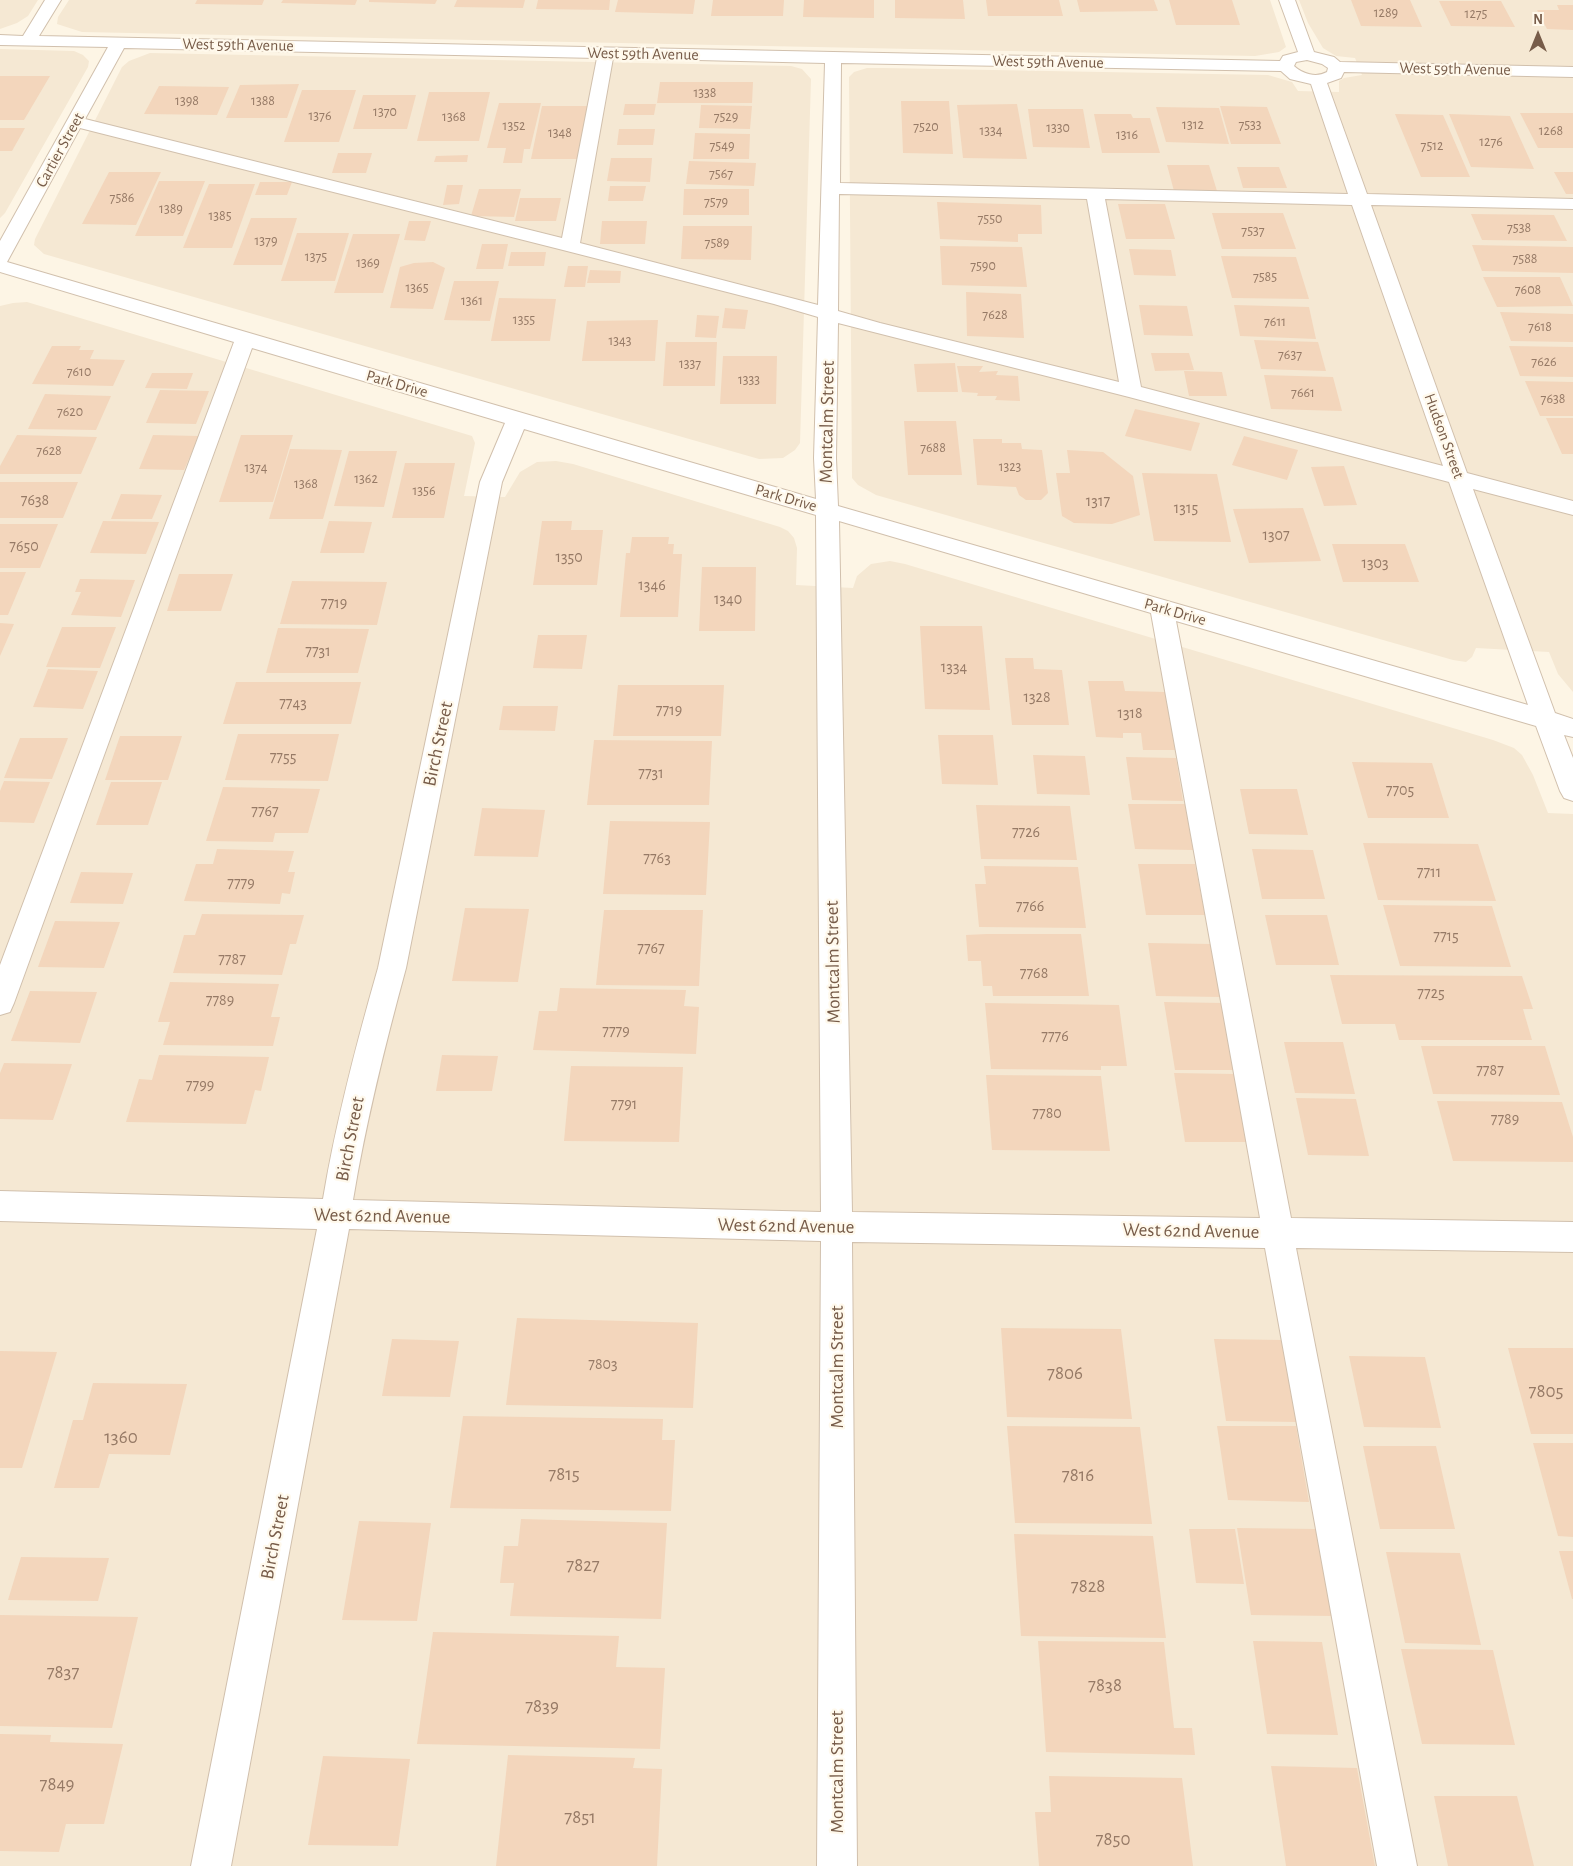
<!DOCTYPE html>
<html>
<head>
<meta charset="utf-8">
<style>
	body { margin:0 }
	#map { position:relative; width:1573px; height:1866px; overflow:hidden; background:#fdf5e5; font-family:"Alegreya Sans",sans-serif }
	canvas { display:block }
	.north { position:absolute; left:1513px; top:10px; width:50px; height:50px; -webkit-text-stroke:4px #fff9ec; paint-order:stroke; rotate:0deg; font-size:14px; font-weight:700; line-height:20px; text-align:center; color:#775c49 }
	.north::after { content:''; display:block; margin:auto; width:18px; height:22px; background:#775c49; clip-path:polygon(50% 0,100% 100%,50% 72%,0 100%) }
</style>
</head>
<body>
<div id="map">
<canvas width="1573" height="1866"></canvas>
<div class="north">N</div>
</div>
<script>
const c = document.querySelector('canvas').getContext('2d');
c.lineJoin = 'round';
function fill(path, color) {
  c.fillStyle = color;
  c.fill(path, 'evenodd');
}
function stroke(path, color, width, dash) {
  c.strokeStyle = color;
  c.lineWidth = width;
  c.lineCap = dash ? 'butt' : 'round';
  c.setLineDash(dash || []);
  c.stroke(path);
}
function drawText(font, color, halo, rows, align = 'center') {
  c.font = font + ' "Alegreya Sans",sans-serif';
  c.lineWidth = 4.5;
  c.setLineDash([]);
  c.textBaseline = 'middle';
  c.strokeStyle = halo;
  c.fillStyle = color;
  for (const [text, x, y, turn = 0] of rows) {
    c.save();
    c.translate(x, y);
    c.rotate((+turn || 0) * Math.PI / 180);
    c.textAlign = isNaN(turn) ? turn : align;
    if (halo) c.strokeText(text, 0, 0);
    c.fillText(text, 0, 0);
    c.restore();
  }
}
fill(new Path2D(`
	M0,0H38L28,16L17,23L0,29Z
	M69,0H1270L1286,47L1279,52L1255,56L82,32L57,24L58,17Z
	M1299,0H1573V692L1558,674L1549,652L1476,648L1472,657L1466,662L1453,660L876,495L858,485L852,478L849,77L854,72L867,68H883L1268,75L1292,82L1298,91L1339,92V81L1344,78L1362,75L1355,58L1336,56L1323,48L1308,23Z
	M0,49L74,51L83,55L89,61L88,67L5,213L0,218Z
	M150,53L791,66L802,69L811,79L800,443L795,450L783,458L759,459L44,254L34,245L35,239L122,67L129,61Z
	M27,302L472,436L475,443L464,496L505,497L520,472L537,462L556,461L573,464L780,527L788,531L794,538L797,548L796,585L853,588L857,576L871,564L890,561L905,564L1493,740L1514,748L1522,755L1533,775L1548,813L1573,814V1866H0V306L13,303Z`), '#f5e8d3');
fill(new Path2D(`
	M197,0H264L262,5L195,4Z
	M283,0H357L355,5L281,3Z
	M369,0H437L435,4L369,2Z
	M457,0H525L523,8L454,7Z
	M538,0H610L609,10L536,9Z
	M618,0H695L693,14L615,12Z
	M713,0H784L783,16H711Z
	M804,0H874V18L803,17Z
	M895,0H963L965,19L895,18Z
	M986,0H1059L1063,16H988Z
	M1077,0H1154L1158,11L1080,12Z
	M1169,0H1232L1240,25H1176Z
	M1351,0H1410L1422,27L1361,26Z
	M1439,1H1501L1515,27L1451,26Z
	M1557,5H1573V30L1547,29L1537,10H1559Z
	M0,76H50L24,120H0Z
	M660,82H753L752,103H657Z
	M299,84L287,118H226L240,85Z
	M159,86L229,87L217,115L144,114Z
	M302,90H356L339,142H284Z
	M429,92H490L479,141H417Z
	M363,95H416L407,129H353Z
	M901,101H949L953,154L903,153Z
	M499,103H541L530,149H524L522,163H503L506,148H487Z
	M625,104H656L654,115H623Z
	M1017,104L1027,159L963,158L957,105Z
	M701,105L752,106L750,129L699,128Z
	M542,106H589L580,159H531Z
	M1220,106L1267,107L1281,144H1231Z
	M1156,107L1219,108L1229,144L1166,142Z
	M1028,109H1083L1090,148L1033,147Z
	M1520,113H1573V148H1538Z
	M1094,114H1131L1133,118H1150L1160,153H1102Z
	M1395,114L1443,115L1470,177H1421Z
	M1449,114L1510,116L1534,169L1471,167Z
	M0,128H25L12,151H0Z
	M619,129H655L653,145H617Z
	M695,133L750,134L749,159H693Z
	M338,153H372L366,173H332Z
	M468,155L467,162H434L436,156Z
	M611,158H652L650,182L607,181Z
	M689,161L756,163L754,186L686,184Z
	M1167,165H1209L1217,191H1174Z
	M1237,167H1279L1287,188H1243Z
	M109,172H161L136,225L82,224Z
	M1554,172H1573V194H1566Z
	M159,181H205L183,236H135Z
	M260,182H292L287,195H255Z
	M209,184H255L232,248H183Z
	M447,185H463L459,204L443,205Z
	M610,186H646L643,201H608Z
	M479,189H521L514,217L471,216Z
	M684,189H749V215H683Z
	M520,198H561L556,221H515Z
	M937,202L1041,205L1042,234H1018V242L940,239Z
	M1118,204H1165L1175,239H1126Z
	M1212,213H1283L1296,249H1222Z
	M1471,214L1554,215L1567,241L1482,240Z
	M251,218H297L282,265H233Z
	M409,221H431L425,241L404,240Z
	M602,221H647L645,244H600Z
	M683,226H752L751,260L681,259Z
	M297,233H349L335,281H281Z
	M353,234H400L383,293H334Z
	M482,244H508L503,269H476Z
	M1472,245L1573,247V273L1482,271Z
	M940,246L1022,247L1027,287L942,285Z
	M1129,249L1171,250L1176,276L1134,275Z
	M511,252H546L544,266H508Z
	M1221,256L1296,257L1309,299L1232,298Z
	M433,262L445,268L433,309L390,308L400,267L414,263Z
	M568,266H588L585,287H564Z
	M590,270L621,271L620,283H587Z
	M1483,277H1560L1573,306L1497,307Z
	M454,281H499L490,321L444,320Z
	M966,292L1021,294L1024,338L967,336Z
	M499,298L556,299L550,341H491Z
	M1139,305L1187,306L1193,336L1144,335Z
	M1234,305L1309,307L1316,339L1240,336Z
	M725,308L748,310L745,329L722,328Z
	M1500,312L1573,314V342L1511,341Z
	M697,315L719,316L716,338L695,337Z
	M658,320L655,361H582L587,321Z
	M1254,340L1318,342L1326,371L1261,369Z
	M666,342H717L715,386H663Z
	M52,346H81L79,350H94L90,359L125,360L113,386L32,384Z
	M1509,346L1573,347V377L1520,376Z
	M1151,353H1189L1194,370L1155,371Z
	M723,356H777L776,404H720Z
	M955,363L958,392H917L914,364Z
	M957,366H983L979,372L998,371L996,375L1018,376L1020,401L995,400L997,396H977L978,393L962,392Z
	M1184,371L1222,372L1227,396H1189Z
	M152,373H193L187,389L145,388Z
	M1264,375L1333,377L1342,411L1271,409Z
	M1525,381L1573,382V416H1540Z
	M160,390L209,391L196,424L146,423Z
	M45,394L111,396L96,430L28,429Z
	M1135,409L1200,423L1191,451L1125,436Z
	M1546,418H1573V454H1562Z
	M904,421H956L962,475H908Z
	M17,435L97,437L81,474H0V466Z
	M153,435L199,436L184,470L139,469Z
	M241,435H293L273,502H219Z
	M1244,436L1298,450L1287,480L1232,465Z
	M973,439H1002V443H1021L1022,449L1042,450L1048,493L1041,500H1026L1019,495L1016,487L977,485Z
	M290,449L342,450L323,519H269Z
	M1067,450L1103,452L1133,476L1140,515L1112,524L1074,523L1062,516L1056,473H1070Z
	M349,451H397L384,507L334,506Z
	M405,463H455L444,518H392Z
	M1344,466L1357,505L1324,506L1311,467Z
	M1142,473L1217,474L1231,542L1154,541Z
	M0,482H78L63,518H0Z
	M121,494L162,495L152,519H111Z
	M1303,508L1321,561L1249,563L1233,509Z
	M103,521L159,522L146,554L90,553Z
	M329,521L372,522L364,553H320Z
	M542,521H572L571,530H603L597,585H533Z
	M0,524H58L40,568H0Z
	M632,537H669L668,544H674L673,554H682L678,617H620L626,553H630Z
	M1332,544H1405L1419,582H1343Z
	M702,567H756L755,631H699Z
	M0,572H26L8,615H0Z
	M179,574H233L221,611H167Z
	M80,579H86L135,580L121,617L71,615L81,592H75Z
	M292,581L387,582L377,625L280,624Z
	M0,623L14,624L0,656Z
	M920,626H982L990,710L925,709Z
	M62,627H116L100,668L46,667Z
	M278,628L369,629L358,673H266Z
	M538,635H587L582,669L533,668Z
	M1005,658H1033L1034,669L1062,670L1069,725H1012Z
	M48,669L98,671L83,709L33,707Z
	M1088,681H1123L1125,691L1165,692L1175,750H1143L1141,733H1123V738L1096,737Z
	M236,682H361L351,724H223Z
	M618,685H724L721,736H613Z
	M503,706H558L555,731L499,730Z
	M238,734H339L328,781L225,780Z
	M938,735H993L998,785L942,784Z
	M120,736H182L168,780H105Z
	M20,738H68L52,779L4,778Z
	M594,740L712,741L709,805H587Z
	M1033,755L1085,756L1090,795L1037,794Z
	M1126,757L1176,758L1183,801L1132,800Z
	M1352,762L1432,763L1449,818H1368Z
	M4,781L50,782L34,823L0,822V791Z
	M111,782H162L148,825H96Z
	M223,787L320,789L308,833H275L273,842L206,841Z
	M1240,789H1297L1308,835L1249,834Z
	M1128,804H1185L1193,850L1135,849Z
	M976,805L1070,806L1077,860L981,859Z
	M482,808L545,810L538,857L474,856Z
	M610,821L710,822L706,895L603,894Z
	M1363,843L1478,844L1496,901L1378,900Z
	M217,849L294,851L288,872H295L290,894L282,893L280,904L184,901L196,864H213Z
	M1252,849L1313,850L1325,899H1262Z
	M1138,864H1195L1205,915H1146Z
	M984,866L1078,867L1086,928L979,927L975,884H986Z
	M81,872L133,873L123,904L70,903Z
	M1383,905L1492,906L1511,967L1400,966Z
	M465,908L529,909L518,982L452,981Z
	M604,910H703L699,986L596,985Z
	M202,914L297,915H304L296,944H290L282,975L173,973L184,935H195Z
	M1265,915H1327L1339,965H1276Z
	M55,921L120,922L104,968L38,967Z
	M987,934H1081L1089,996H993L992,986H983L981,961H968L966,935Z
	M1148,943L1212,944L1221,997L1156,996Z
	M1330,975L1522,976L1533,1009H1523L1532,1040H1399L1395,1024H1342Z
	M170,982L279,984L271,1017H280L273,1046L163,1045L170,1022H158Z
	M560,988L686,990L684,1006L699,1007L696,1054L533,1050L539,1011H557Z
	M30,991L97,992L80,1043L11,1041Z
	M1164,1002L1223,1003L1236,1070H1175Z
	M985,1003L1119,1005L1127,1066H1101V1070L991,1069Z
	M1284,1042H1343L1355,1094L1295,1093Z
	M1421,1046H1545L1560,1095L1433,1094Z
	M159,1055L269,1057L261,1091L255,1090L246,1124L126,1122L139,1079L152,1080Z
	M442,1055L498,1056L492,1091H436Z
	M4,1063L72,1064L53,1120L0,1119V1073Z
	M571,1066L683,1067L679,1142L564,1141Z
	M1174,1073L1235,1074L1248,1142H1185Z
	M986,1075L1101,1076L1110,1151L992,1150Z
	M1296,1098L1356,1099L1369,1156L1308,1155Z
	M1437,1101L1562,1102L1573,1137V1162L1453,1161Z
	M517,1318L698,1323L693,1408L506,1405Z
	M1001,1328L1121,1329L1132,1419L1007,1417Z
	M392,1339L459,1341L450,1397L382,1396Z
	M1214,1339L1283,1340L1298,1422L1226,1421Z
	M1508,1348H1573V1434H1531Z
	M0,1351L57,1352L22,1468H0Z
	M1349,1356L1425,1357L1441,1428L1364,1427Z
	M93,1383L187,1384L170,1455L109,1454L99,1488H54L73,1420H83Z
	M463,1416L663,1419L662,1440H675L671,1511L450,1508Z
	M1007,1426L1140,1427L1152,1524L1015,1523Z
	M1217,1426H1296L1309,1502L1228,1500Z
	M1533,1443H1573V1537L1558,1536Z
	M1363,1446H1436L1455,1529H1380Z
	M521,1519L667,1523L661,1619L510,1616L514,1583H500L504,1546H518Z
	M359,1521L431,1523L417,1621L342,1620Z
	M1237,1528L1317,1529L1333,1616L1251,1615Z
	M1189,1529H1235L1244,1584L1196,1583Z
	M1014,1534L1153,1536L1166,1638L1021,1636Z
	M1559,1551H1573V1599H1572Z
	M1386,1552L1460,1553L1481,1645L1405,1643Z
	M21,1557L109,1558L98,1601L8,1600Z
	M0,1615L138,1617L112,1728L0,1726Z
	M433,1632L619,1636L616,1667L665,1668L660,1749L417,1744Z
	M1038,1641L1164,1642L1174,1728H1192L1195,1755L1046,1752Z
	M1253,1641L1322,1642L1338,1735L1267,1734Z
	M1401,1649L1493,1650L1515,1745L1422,1744Z
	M0,1734L51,1735L50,1742L123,1744L104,1824H66L59,1852L0,1851Z
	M508,1755L635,1758L633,1768L662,1769L657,1866H496Z
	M323,1756L410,1759L398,1846L308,1845Z
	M1271,1766L1357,1768L1375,1866H1286Z
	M1049,1776L1182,1778L1193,1866H1039L1035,1812H1051Z
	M1434,1796H1517L1534,1866H1448Z`), '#f3d6bc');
const minor = new Path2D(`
	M45,0H61L39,36L1280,61L1283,56L1298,52L1279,0H1295L1314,52L1334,57L1340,62L1573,67V77L1344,72L1341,78L1327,83L1367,194L1573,199V209L1371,205L1467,473L1573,501V515L1473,489L1555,713L1573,719V737L1564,735L1573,758V801L1564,798L1560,791L1536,726L1176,621L1291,1218L1573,1222V1252L1296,1248L1417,1866H1377L1265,1248L852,1242L857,1866H817L821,1241L349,1229L231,1866H191L317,1229L0,1221V1191L323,1199C336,1121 356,1045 378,968L480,482L505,423L252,348L14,1003L10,1012L0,1015V965L234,342L0,272V241L108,47L0,45V35L23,36ZM124,48L597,58L562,238L85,119ZM613,58L825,63L818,305L580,243ZM1307,60L1322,64L1328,68L1327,72C1316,78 1303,74 1294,66L1296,62ZM841,63L1281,71L1290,79L1311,84L1348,194L840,183ZM80,128L563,250L774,304L818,317L814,458L816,499L7,262ZM839,194L1087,199L1119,382L880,323L838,311ZM1105,199L1352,205L1443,466L1141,387ZM838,323L1129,397L1449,482L1528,705L838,506L836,458ZM524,429L816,515L821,1212L353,1200C366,1121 385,1045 406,968L502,482ZM839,521L1151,613L1260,1218L852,1212Z`);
stroke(minor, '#d1c0ad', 2);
fill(minor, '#fff');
drawText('14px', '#967a66', null, [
	["1289",1386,13],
	["1275",1476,14],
	["1338",705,93],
	["1398",187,101],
	["1388",263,101],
	["1370",385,112],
	["1376",320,116],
	["1368",454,117],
	["7529",726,117],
	["1312",1193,125],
	["7533",1250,125],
	["1352",514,126],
	["7520",926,127],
	["1330",1058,128],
	["1334",991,131],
	["1268",1551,131],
	["1348",560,133],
	["1316",1127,135],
	["1276",1491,142],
	["7549",722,146],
	["7512",1432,146],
	["7567",721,174],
	["7586",122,198],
	["7579",716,202],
	["1389",171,209],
	["1385",220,216],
	["7550",990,219],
	["7538",1519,228],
	["7537",1253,231],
	["1379",266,241],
	["7589",717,243],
	["1375",316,257],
	["7588",1525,259],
	["1369",368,263],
	["7590",983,266],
	["7585",1265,277],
	["1365",417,288],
	["7608",1528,290],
	["1361",472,301],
	["7628",995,315],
	["1355",524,320],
	["7611",1275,322],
	["7618",1540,327],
	["1343",620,341],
	["7637",1290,355],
	["7626",1544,362],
	["1337",690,364],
	["7610",79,372],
	["1333",749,380],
	["7661",1303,393],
	["7638",1553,399],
	["7620",70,412],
	["7688",933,448],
	["7628",49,451],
	["1323",1010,467],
	["1374",256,468],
	["1362",366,479],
	["1368",306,484],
	["1356",424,491]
]);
drawText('16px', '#775c49', '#fff9ec', [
	["West 59th Avenue",238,45,1],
	["West 59th Avenue",643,54,1],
	["West 59th Avenue",1048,62,1],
	["West 59th Avenue",1455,69,1],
	["Cartier Street",60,150,-61],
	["Park Drive",397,384,16],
	["Hudson Street",1444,436,70],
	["Park Drive",786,498,16],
	["Park Drive",1175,612,16]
]);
drawText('16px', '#967a66', null, [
	["7638",35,500],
	["1317",1098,501],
	["1315",1186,508],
	["1307",1276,535],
	["7650",24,546],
	["1350",569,557],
	["1303",1375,563],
	["1346",652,585],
	["1340",728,599],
	["7719",334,603],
	["7731",318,651],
	["1334",954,667],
	["1328",1037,697],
	["7743",293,703],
	["7719",669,710],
	["1318",1130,713],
	["7755",283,757],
	["7731",651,773],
	["7705",1400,790],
	["7767",265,811],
	["7726",1026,832],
	["7763",657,858],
	["7711",1429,872],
	["7779",241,883],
	["7766",1030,906],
	["7715",1446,936],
	["7767",651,948],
	["7787",232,959],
	["7768",1034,973],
	["7725",1431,993],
	["7789",220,1000],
	["7779",616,1031],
	["7776",1055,1036],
	["7787",1490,1070],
	["7799",200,1085],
	["7791",624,1104],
	["7780",1047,1113],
	["7789",1505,1119],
	["7803",603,1364]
]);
drawText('19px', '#775c49', '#fff9ec', [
	["Montcalm Street",827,422,-89],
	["Birch Street",438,744,-78],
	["Montcalm Street",833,962,-91],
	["Birch Street",350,1139,-79],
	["West 62nd Avenue",382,1216,1],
	["West 62nd Avenue",786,1226,1],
	["West 62nd Avenue",1191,1231,1],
	["Montcalm Street",837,1367,-90],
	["Birch Street",275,1537,-79],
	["Montcalm Street",837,1772,-90]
]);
drawText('19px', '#967a66', null, [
	["7806",1065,1373],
	["7805",1546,1391],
	["1360",121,1437],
	["7815",564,1474],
	["7816",1078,1475],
	["7827",583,1565],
	["7828",1088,1586],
	["7837",63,1672],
	["7838",1105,1685],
	["7839",542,1706],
	["7849",57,1784],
	["7851",580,1817],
	["7850",1113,1839]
]);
</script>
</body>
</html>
